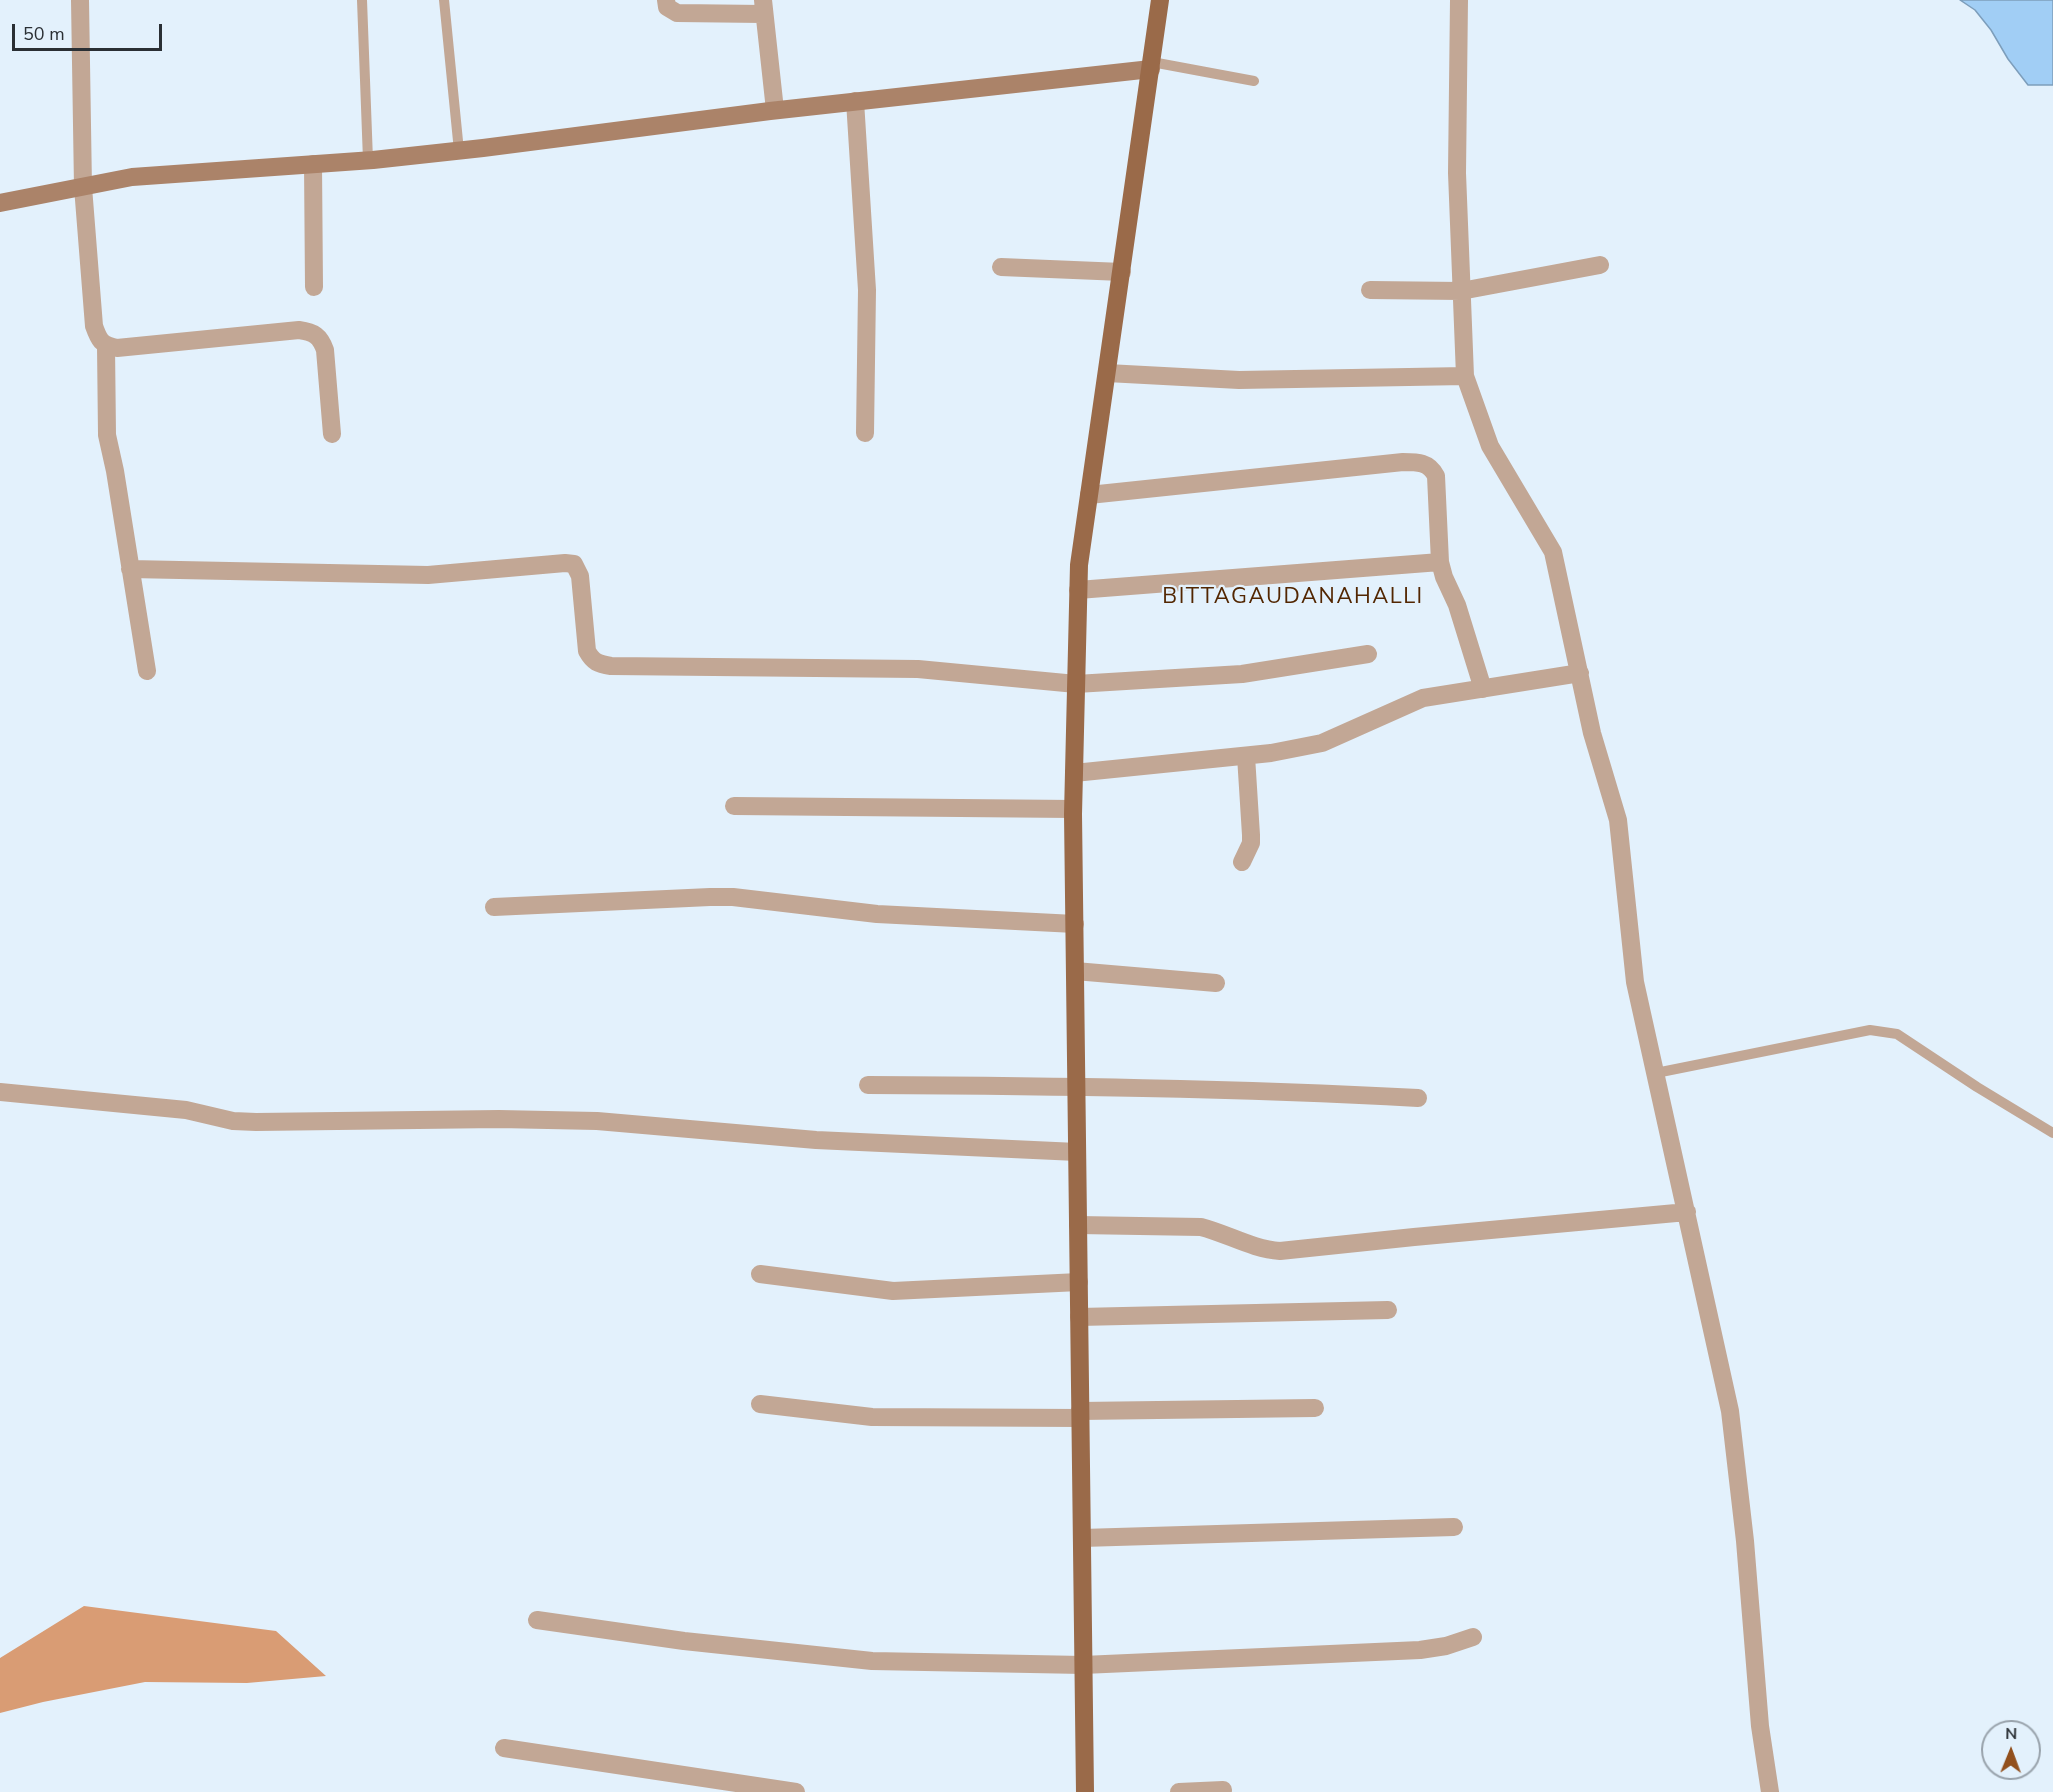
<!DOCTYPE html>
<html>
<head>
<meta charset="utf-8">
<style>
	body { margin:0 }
	#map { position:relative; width:2053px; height:1792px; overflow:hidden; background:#e3f1fc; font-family:"Nunito Sans",sans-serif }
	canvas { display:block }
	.north { position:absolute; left:1981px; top:1720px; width:60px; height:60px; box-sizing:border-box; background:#e3f1fc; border:2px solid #99a3ac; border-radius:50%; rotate:1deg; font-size:16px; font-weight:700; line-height:24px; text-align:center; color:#2a2f34 }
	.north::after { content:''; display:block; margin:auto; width:21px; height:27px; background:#92501d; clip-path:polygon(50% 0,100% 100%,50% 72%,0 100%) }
	.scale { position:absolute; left:12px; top:24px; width:150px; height:27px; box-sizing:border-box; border:3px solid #2a2f34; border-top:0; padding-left:8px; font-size:18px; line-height:21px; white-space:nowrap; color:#2a2f34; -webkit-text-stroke:4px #e3f1fc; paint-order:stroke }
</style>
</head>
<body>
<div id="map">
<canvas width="2053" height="1792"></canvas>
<div class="north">N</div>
<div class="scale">50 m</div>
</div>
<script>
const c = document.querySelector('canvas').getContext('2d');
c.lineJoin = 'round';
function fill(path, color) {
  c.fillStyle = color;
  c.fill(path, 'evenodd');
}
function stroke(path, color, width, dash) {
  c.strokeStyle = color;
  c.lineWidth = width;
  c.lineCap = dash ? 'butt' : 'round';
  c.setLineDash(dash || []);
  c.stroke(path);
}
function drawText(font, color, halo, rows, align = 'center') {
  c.font = font + ' "Nunito Sans",sans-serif';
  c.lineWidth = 4.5;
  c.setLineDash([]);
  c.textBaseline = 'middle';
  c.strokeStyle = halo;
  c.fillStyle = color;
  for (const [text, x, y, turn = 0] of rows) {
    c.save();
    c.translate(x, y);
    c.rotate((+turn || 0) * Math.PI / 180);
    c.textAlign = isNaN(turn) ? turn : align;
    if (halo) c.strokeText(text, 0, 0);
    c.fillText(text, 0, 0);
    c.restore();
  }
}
fill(new Path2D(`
	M84,1606L276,1631L326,1676L247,1683L145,1682L43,1702L0,1713V1658Z`), '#d99c74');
const water = new Path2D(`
	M1960,0H2053V85H2028L2008,59L1991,30L1975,10Z`);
fill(water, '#a1cef5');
stroke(water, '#7d9ebb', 1.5);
stroke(new Path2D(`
	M362,0L368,160
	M444,0L459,151
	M1152,62L1254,81
	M1656,1073L1870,1030L1897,1034L1977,1087L2053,1133`), '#c2a795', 10);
stroke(new Path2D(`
	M80,0L83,187L94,326C99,340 101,345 117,348L299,330C314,332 320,336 325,350L332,434
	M666,0L667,7L677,13L763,14
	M763,0L775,110
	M1459,0L1457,173L1465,376L1490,446L1553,552L1592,733L1618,820L1635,982L1730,1411L1745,1541L1760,1726L1770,1792
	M855,101L867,290L865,433
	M313,164L314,287
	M1001,267L1122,272
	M1370,290L1461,291L1600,265
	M106,346L107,435L115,471L147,671
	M1107,373L1239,380L1465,376
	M1089,495L1403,462C1418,462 1429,462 1436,476L1440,562L1444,577L1457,605L1483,689
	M130,569L428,575L565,563L574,564L580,576L587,651C593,662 598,664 611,666L918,669L1076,684L1242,674L1368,654
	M1078,590L1440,562
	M1074,773L1271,753L1322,743L1423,698L1580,673
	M734,806L1073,809
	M1242,862L1251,843V835L1246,756
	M494,907L710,897H733L877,914L1075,924
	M1075,971L1216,983
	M868,1085C1051,1086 1235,1088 1418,1098
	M0,1092L186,1110L233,1121L256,1122L499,1119L597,1121L816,1140L1077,1152
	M1078,1225L1201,1227C1228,1234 1252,1249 1280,1251L1414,1237L1687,1212
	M760,1274L893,1291L1079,1282
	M1079,1317L1388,1310
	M760,1404L872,1417L1080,1418
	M1080,1411L1315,1408
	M1082,1538L1454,1527
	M537,1620L684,1641L872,1661L1083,1665L1420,1650L1446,1646L1473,1637
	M504,1748L796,1792
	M1179,1792L1223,1790`), '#c2a795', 18);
stroke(new Path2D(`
	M0,203L132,177L373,160L483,148L770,111L1151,69`), '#ab8369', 18);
stroke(new Path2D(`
	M1085,1792L1073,814L1079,565L1160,0`), '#9a6a49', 18);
c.letterSpacing = '1.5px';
drawText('22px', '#522601', '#e3f1fc', [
	["BITTAGAUDANAHALLI",1293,598]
]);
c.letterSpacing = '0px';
</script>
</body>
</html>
